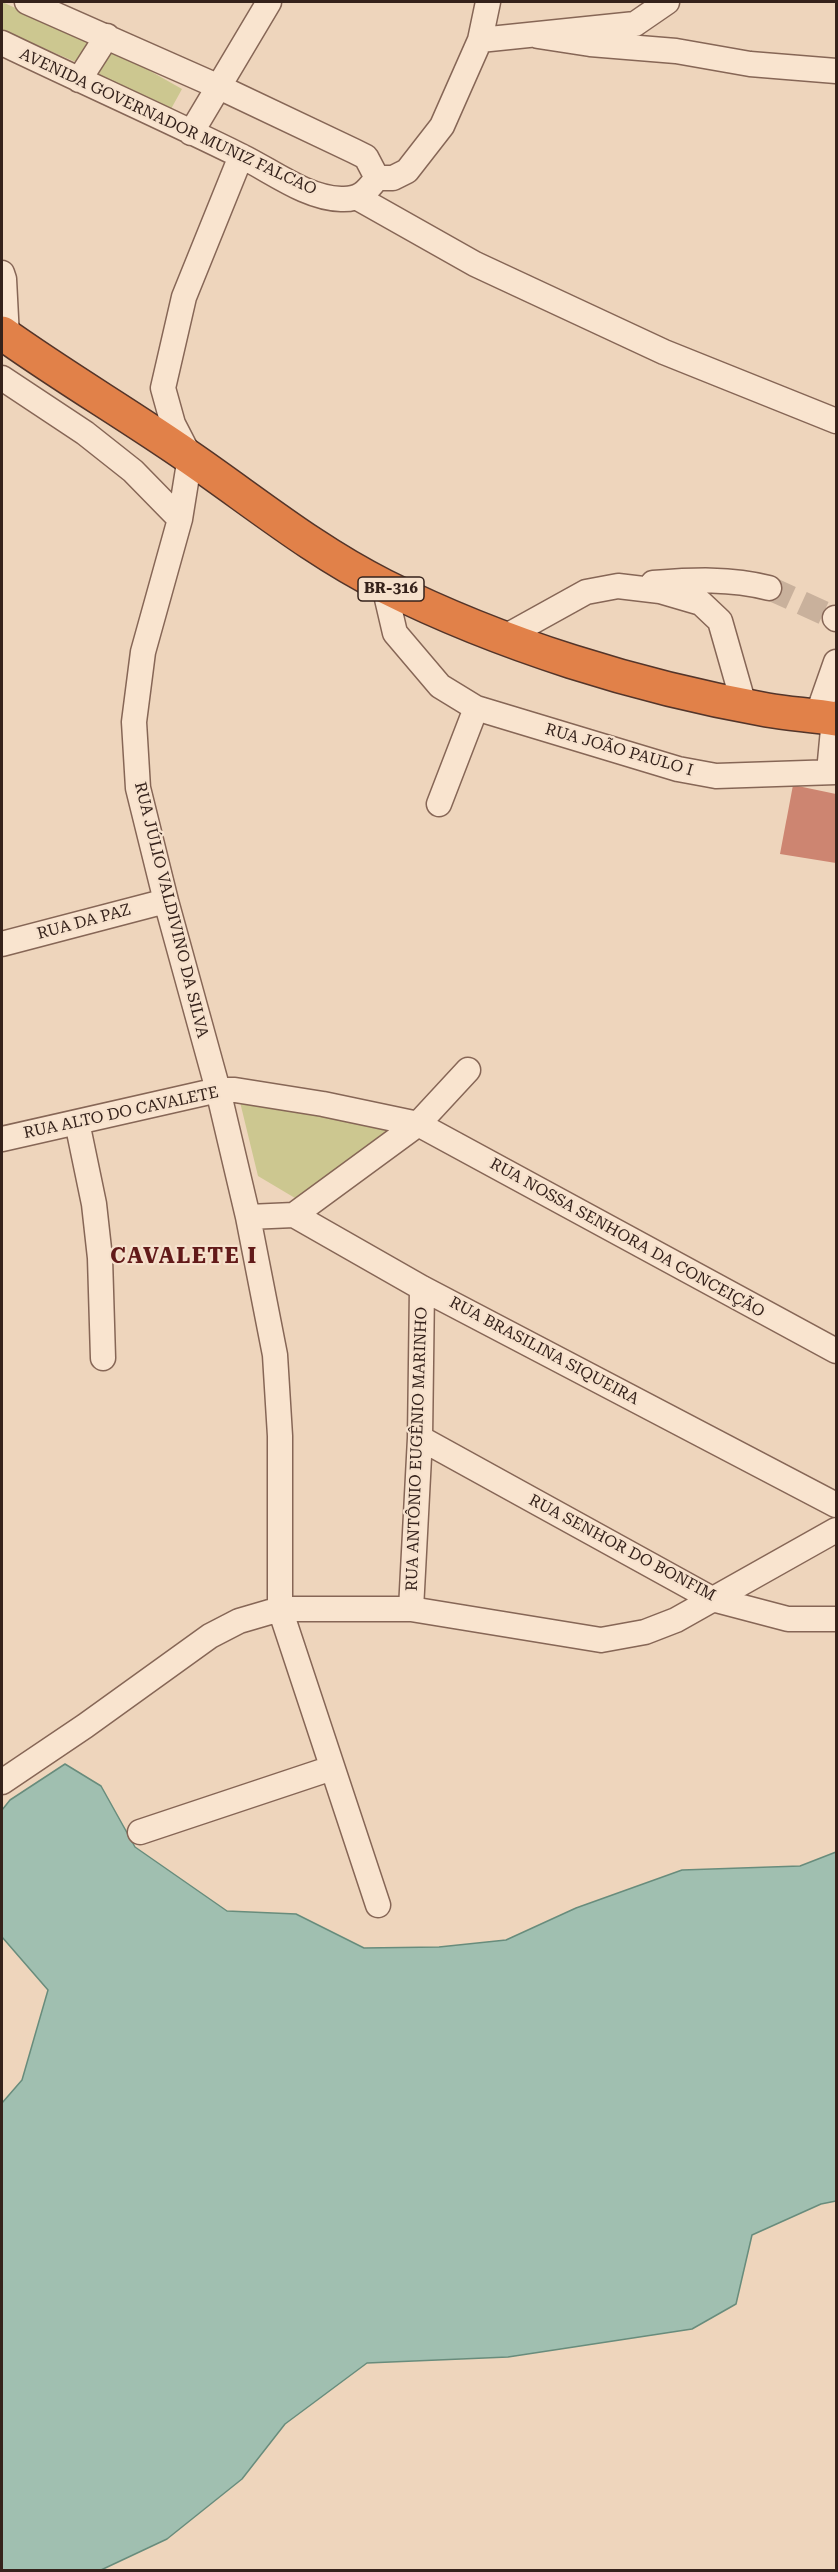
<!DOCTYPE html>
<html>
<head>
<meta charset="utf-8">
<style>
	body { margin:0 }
	#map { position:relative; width:838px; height:2572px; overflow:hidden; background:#eed5bc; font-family:"Roboto Serif",serif }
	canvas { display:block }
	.frame { position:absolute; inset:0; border:3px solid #35221b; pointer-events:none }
</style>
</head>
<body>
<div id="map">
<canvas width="838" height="2572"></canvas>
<div class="frame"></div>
</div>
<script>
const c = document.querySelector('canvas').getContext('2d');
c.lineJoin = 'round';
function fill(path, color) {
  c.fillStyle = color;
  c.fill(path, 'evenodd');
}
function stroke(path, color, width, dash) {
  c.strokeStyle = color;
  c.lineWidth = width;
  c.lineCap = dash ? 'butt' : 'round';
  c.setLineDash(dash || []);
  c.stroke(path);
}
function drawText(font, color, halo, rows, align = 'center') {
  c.font = font + ' "Roboto Serif",serif';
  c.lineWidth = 4.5;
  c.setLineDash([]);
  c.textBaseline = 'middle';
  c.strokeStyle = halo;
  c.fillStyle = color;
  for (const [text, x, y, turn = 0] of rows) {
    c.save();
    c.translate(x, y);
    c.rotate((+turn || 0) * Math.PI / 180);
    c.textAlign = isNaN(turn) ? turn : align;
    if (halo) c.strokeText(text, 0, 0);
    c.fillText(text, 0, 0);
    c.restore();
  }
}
fill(new Path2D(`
	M2,2L92,42L78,63L2,30Z
	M113,50L182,89L171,109L98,75Z
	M240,1102L401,1129L300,1201L258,1176Z`), '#ccc790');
const water = new Path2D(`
	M65,1764L101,1786L135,1847L227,1911L296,1914L364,1948L439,1947L506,1940L576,1908L682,1870L800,1866L836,1852V2201L821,2204L752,2235L736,2304L692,2329L508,2357L367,2363L285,2424L242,2479L167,2539L101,2570H2V2103L22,2080L48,1990L2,1937V1810L10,1800Z`);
fill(water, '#a0bfb0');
stroke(water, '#688c7c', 1.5);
fill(new Path2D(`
	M793,785L836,794V863L780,854Z`), '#cd8571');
stroke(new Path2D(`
	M769,588L835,618`), '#c9b19c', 24, [24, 12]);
const minor = new Path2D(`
	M538,36L590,44L676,51L750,64L836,71
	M480,40L635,24L667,2
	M2,43C81,81 162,117 241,156C272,171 306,198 341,199C360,200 366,192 377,178L366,157L354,151L217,86L27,2
	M79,80L107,36
	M191,133L269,2
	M241,156L184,297L163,388L173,424L190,457L180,519L143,652L134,722L138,788L166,901L218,1090L248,1217L275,1355L280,1436V1609L378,1905
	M377,178H393L407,171L442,126L480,40L488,2
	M358,198L475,264L664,352L836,421
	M2,273L4,279L7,337
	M2,378L85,433L133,471L180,519
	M653,583C693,580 730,578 769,588
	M384,586L395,633L440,686L476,708L439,804
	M835,618L836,619
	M503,638L586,592L618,586L660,591L701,603L720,621L744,705
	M476,708L678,769L716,776L836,772
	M817,716L836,662
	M829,772L834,719
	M2,944L166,901
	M77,1122L94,1204L100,1258L103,1358
	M2,1139L218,1090H235L323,1104L418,1124L836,1351
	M294,1215L418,1124L468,1070
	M248,1217L294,1215L422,1288L836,1505
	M420,1438L712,1599L788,1619H836
	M411,1609L420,1438L422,1288
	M2,1782L85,1726L210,1636L239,1621L280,1609H411L601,1640L645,1632L676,1620L836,1530
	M140,1832L332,1768`);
const highway = new Path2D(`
	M2,333C62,376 127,414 189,457C253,501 314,551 384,586C502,645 638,687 767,710C790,714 813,715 836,719`);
stroke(minor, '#866656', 27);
stroke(highway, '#53352a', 36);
stroke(minor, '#f9e4cf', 24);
stroke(highway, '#e18149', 33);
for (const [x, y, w] of [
	[391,589,66]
]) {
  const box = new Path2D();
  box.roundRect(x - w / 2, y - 12, w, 24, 4.5);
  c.fillStyle = '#f6e1cc';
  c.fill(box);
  stroke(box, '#35221b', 1.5);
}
drawText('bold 15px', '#35221b', null, [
	["BR-316",391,589]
]);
drawText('16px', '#35221b', '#f6e1cc', [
	["AVENIDA GOVERNADOR MUNIZ FALCAO",168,122,25],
	["RUA JOÃO PAULO I",619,750,16],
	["RUA JÚLIO VALDIVINO DA SILVA",171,910,76],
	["RUA DA PAZ",84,922,-15],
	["RUA ALTO DO CAVALETE",121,1113,-12],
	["RUA NOSSA SENHORA DA CONCEIÇÃO",627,1238,29],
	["RUA BRASILINA SIQUEIRA",544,1351,28],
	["RUA ANTÔNIO EUGÊNIO MARINHO",417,1449,-88],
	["RUA SENHOR DO BONFIM",622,1548,28]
]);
c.letterSpacing = '1.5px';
drawText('bold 22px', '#621a19', '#f6e1cc', [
	["CAVALETE I",184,1257]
]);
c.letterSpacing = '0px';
</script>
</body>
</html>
